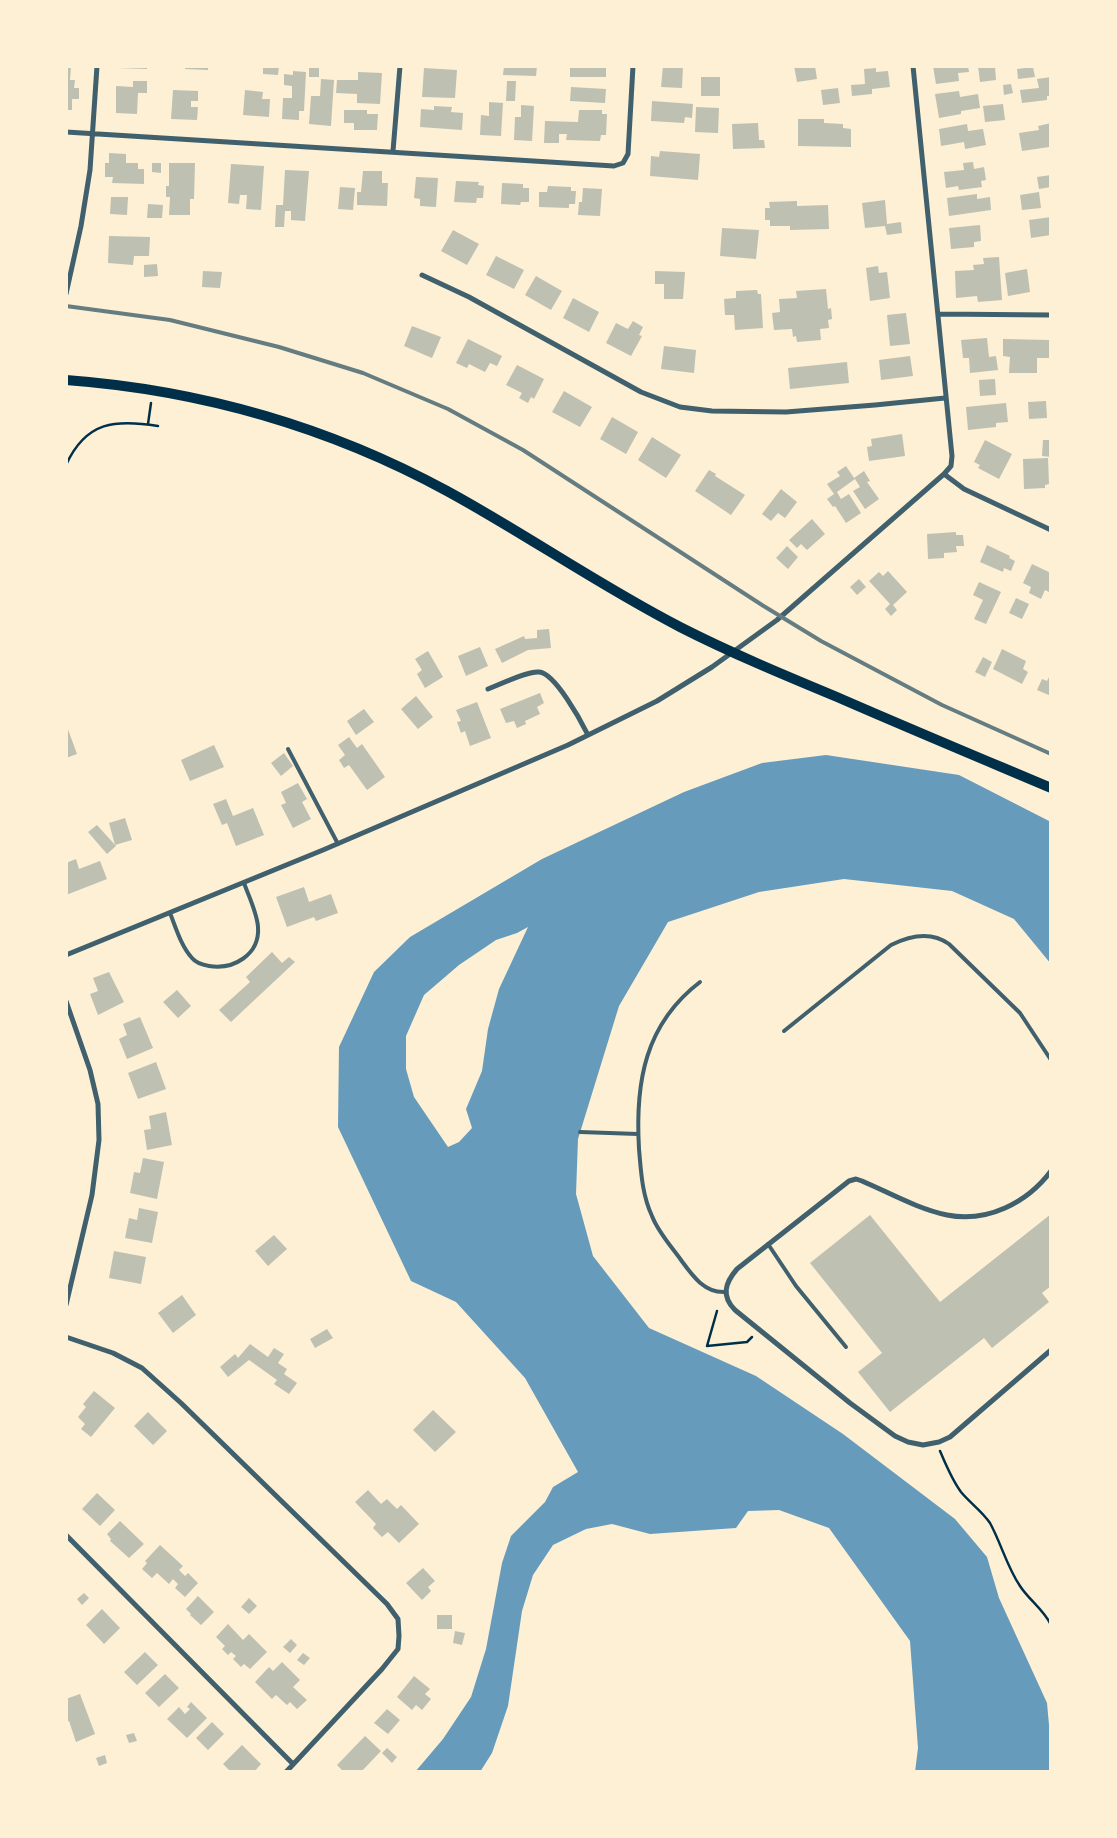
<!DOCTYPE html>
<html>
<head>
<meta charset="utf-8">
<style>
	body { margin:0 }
	#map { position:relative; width:1117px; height:1838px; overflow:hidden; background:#fdf0d5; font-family:Inter,sans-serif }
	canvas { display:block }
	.frame { position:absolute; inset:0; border:68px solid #fdf0d5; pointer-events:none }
</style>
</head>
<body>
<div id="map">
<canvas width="1117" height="1838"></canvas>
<div class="frame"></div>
</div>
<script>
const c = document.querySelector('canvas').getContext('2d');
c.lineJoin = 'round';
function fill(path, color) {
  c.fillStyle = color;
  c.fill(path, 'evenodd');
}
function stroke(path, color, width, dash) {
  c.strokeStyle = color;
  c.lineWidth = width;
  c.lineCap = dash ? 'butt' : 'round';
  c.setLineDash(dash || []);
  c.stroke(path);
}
fill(new Path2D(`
	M826,755L959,775L1051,822V964L1014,919L952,891L844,879L759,892L668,922L619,1006L578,1139L576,1194L593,1256L649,1328L756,1376L843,1434L955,1519L987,1557L999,1598L1047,1703L1051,1747V1772H915L918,1748L910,1641L829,1528L779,1510L748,1511L736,1528L650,1534L612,1524L586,1529L553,1545L533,1575L522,1611L508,1706L492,1753L480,1772H415L443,1739L471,1697L486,1649L502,1563L511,1536L545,1502L553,1487L578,1472L525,1378L456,1302L411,1281L338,1127L339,1047L374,972L410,937L542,859L684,792L762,763ZM528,927L499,989L488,1029L482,1071L466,1109L472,1128L459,1142L448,1147L414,1097L406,1069V1036L424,995L459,965L496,940L517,933Z`), '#669bbc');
fill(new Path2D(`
	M66,66H71L70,80H75L74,88H79V99H72V110H66Z
	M117,66H147V69L117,68Z
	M185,66H208V70L185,69Z
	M263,66H279L278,75L263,74Z
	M309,66H319V77H309Z
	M504,66H537L536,76L503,75Z
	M570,66H606V77H570Z
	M663,66H683L682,88L661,87Z
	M794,66H815L817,79L797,82Z
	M933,66H968L969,72L958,73L959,81L936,84Z
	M978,66H995L996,80L980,82Z
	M1033,67L1035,77L1018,79L1017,69Z
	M424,68L457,70L455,98L422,97Z
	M876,68V72L888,71L890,87L872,89V94L852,96L851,85L865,84L864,69Z
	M293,71L306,72L304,111H299V120L282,119L283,98H292V86L284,85V74L293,75Z
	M358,72L382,73L380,104L357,103V94L336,93L337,80H358Z
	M701,77H720V96H701Z
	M1051,77V96H1047V100L1022,103L1020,90L1039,88L1037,79Z
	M321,79L334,80L331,126L309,124L311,96H320Z
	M133,81H147V93H138L137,114L116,113V86L133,87Z
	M507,81H516L515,101H506Z
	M1011,84L1013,93L1004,95L1003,85Z
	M571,87L606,89L605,103L570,101Z
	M838,88L840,103L823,105L821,90Z
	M173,90L198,91V101H191V107H198L197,120L171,119Z
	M245,90L263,92L262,99H270L269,117L243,115Z
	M959,91L960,97L978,94L980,108L961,111V114L939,118L935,94Z
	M652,101L693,104L692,118L685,117L684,123L651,121Z
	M489,102L503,103L501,136L480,135L481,115L489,116Z
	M1003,104L1005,120L985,122L983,106Z
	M521,105L534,106L532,141L514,140L515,117H521Z
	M434,106L452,107L451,112L463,113L462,130L420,127L421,109L434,110Z
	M696,107L719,108L718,133L695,132Z
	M344,110H367V114H378L377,130H354V123H344Z
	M579,110H602V114H607L606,135H601L600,141L566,140L567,134H559V143H544L545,121L578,122Z
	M798,119H824V123L843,124V128L851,129V147L798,146Z
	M758,123L759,140H764L765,148L733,149L732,124Z
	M1051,123V153L1049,147L1022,151L1019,133L1039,130L1038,126Z
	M967,124L968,131L983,129L986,145L965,149L964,142L941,146L939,129Z
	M660,151L700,154L698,180L650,176L651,156L659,157Z
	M109,153L126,154V163H138V169H144V184L112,183L113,177H105V163H109Z
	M973,162L974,169L984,167L986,180L981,181L982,187L959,190L958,186L946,188L944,172L964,170L963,163Z
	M152,163H161V173L152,172Z
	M169,163H195L194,199H190V215H169L170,197H166V186H169Z
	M231,164L264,166L261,210L246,209L247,195H240L239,204L228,203Z
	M285,170L309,171L305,221L291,220V211H285L284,227H275L276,205H283Z
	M363,171H382V183H388L387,206L357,205V192H361Z
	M1051,175V187L1039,189L1037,177Z
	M416,177L438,178L436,207L420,206V199L414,198Z
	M456,181L479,182L478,185L484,186L483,198H477L476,203L454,202Z
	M502,183L523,184V188H529V202H521L520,205L501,204Z
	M548,186L571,187V191H576L575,204H569V208L539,207V192H547Z
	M340,187L355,188L353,210L338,209Z
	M583,188L602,189L600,216L578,215L579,202H582Z
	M1039,192L1041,208L1022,210L1020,195Z
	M977,194V199L990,197L991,210L949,216L947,198Z
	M111,197H128L127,215L110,214Z
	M885,200L887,224L901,222L902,233L887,235L885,226L865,228L862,203Z
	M797,201V206L828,205L829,229L790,230V226H770V220H765V208H770L769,202Z
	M148,204L163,205L162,218H147Z
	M1051,217V235L1031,238L1029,220Z
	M980,225L981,241L974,242V247L951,249L949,228Z
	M722,228L759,230L756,259L720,256Z
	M453,230L479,244L467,265L441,251Z
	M109,236L150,237L149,256H134L133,265L108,263Z
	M496,256L524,270L514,289L486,275Z
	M999,257L1002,300L978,302L977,296L956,298L955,271L974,270L973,265L984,264L983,258Z
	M157,264L158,276L144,277V265Z
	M878,266L879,273L887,272L890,298L870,301L866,268Z
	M1027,269L1030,292L1008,296L1005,273Z
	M203,271L222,272L220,288L202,287Z
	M655,271L685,272L683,299H664V284H655Z
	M536,276L562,291L551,310L525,295Z
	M826,289L828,309L831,308L832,319L828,320L829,328L820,329L821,340L797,342L796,336L793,337L792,329L774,330L772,313L780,312L779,299L797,298L796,291Z
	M757,290L758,294H761L763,328L735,330L734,315H725L724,299L736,298V291Z
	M573,298L599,312L589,332L563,318Z
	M906,313L910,344L890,346L887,315Z
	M633,321L643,327L639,335L642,336L631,356L606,343L616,323L628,329Z
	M412,326L441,337L432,358L404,346Z
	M987,338L989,357L996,356L998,370L970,373L969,358H963L961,340Z
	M468,339L502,356L497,366L490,363L485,372L469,364L467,368L456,363Z
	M1003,339L1049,340V358H1037V373H1009L1010,357L1003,356Z
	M664,346L696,350L694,373L661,369Z
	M910,356L913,376L881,380L879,360Z
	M847,362L849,383L790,389L788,368Z
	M517,365L544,379L534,399L531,397L528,403L519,398L522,393L506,385Z
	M995,379L996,395L980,396L979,380Z
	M564,391L592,407L580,427L552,412Z
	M1046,401L1047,418L1029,419L1028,402Z
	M1006,403L1008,422L996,423V427L968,430L966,407Z
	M612,417L638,432L626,454L600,439Z
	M902,434L905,456L869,461L867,447L872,446L871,439Z
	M652,437L681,455L666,478L638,460Z
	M985,440L1012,454L999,479L978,468L980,465L974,462Z
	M1043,440H1051V457L1042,456Z
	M1048,458L1049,484L1045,485V488L1024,489L1023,459Z
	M846,466L854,478L864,471L870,481L867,482L879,499L865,509L853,491L860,487L855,479L837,492L841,499L849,494L861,513L846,523L835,506L833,507L827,499L834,494L827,484L840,476L837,472Z
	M709,470L716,474L715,476L745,495L731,515L695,491Z
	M781,489L797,502L785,518L778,513L771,521L762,514Z
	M812,519L825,534L807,550L801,544L797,548L789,540Z
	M956,532V535H963L964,546H956L957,552L944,553V558L928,559L927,534Z
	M987,545L1010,556L1009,558L1015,561L1011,571L1004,568L1003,572L980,562Z
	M787,546L798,557L788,569L776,558Z
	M1032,564L1051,573V593L1045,590L1041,599L1029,593L1031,587L1023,583Z
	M888,571L907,592L893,605L897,610L891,616L885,609L890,604L869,581L879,572L883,576Z
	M859,579L866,587L857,595L850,587Z
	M979,582L1001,592L986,624L974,619L983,600L973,595Z
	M1016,598L1029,604L1022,619L1009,613Z
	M549,629L551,648L528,650L502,663L495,649L524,636L525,639L537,638V630Z
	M480,647L488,666L466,676L458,656Z
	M1002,649L1026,661L1023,669L1028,672L1022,684L993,669Z
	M428,651L443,677L425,688L417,674L422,670L415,659Z
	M983,657L992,662L985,677L975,672Z
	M1051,673V696L1037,690L1042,679L1047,681Z
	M540,693L544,703L537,707L540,714L525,721L526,724L517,728L514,721L506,723L500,709Z
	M416,696L433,717L418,729L401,709Z
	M477,702L491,738L470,746L465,731L461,733L457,722L461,721L456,710Z
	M364,709L374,722L356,735L347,721Z
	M66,724L77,754L66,758Z
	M349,737L357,748L362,744L385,777L367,790L349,765L344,768L339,760L345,755L338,745Z
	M214,745L224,767L190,781L181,760Z
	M284,753L293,766L281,776L271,763Z
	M298,783L307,799L302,802L311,819L293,828L281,805L286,803L281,792Z
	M226,799L233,816L253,808L264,835L236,846L227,823L222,825L213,804Z
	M125,818L132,840L115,845L109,823Z
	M97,825L116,846L107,854L88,832Z
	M76,859L79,869L100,861L107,879L66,895V863Z
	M304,887L309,902L331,894L338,913L316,921L314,917L287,927L276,897Z
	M272,952L282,963L289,957L295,962L231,1022L219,1010L250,982L246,977Z
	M109,972L124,1002L98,1015L90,994L98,991L93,978Z
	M177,990L191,1006L178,1018L163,1002Z
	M140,1017L153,1048L127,1059L119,1039L127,1035L123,1024Z
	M156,1062L166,1089L138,1099L128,1073Z
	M166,1112L172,1145L147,1150L144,1130L151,1129L149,1116Z
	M143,1158L164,1162L157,1199L130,1193L134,1172L140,1173Z
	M139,1208L158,1212L152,1243L125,1238L129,1218L137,1220Z
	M1051,1214V1286L1042,1293L1049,1302L992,1348L984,1338L890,1412L858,1372L882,1353L810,1263L870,1215L940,1302Z
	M274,1235L287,1249L268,1266L255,1251Z
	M114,1251L146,1257L141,1284L109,1278Z
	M182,1295L196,1315L173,1333L158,1313Z
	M327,1329L333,1338L315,1348L310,1339Z
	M250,1344L268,1357L274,1348L284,1354L278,1363L287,1369L284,1374L297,1383L289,1394L274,1384L277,1380L249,1360L228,1377L220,1367L235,1354L238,1358Z
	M94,1391L115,1408L91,1437L81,1429L85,1424L78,1417L86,1407L83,1404Z
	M433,1410L456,1432L435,1452L413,1430Z
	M148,1412L167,1431L153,1445L134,1426Z
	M368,1490L381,1504L387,1499L397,1509L401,1505L419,1524L399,1543L388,1532L382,1537L373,1528L376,1524L355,1502Z
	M97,1493L115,1510L100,1526L82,1509Z
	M120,1521L144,1544L129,1558L110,1541L111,1539L107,1534Z
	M160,1545L183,1566L179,1570L185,1576L188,1573L198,1583L185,1597L175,1588L178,1584L173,1579L169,1584L157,1573L152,1578L142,1569L147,1563L145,1561Z
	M423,1568L435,1581L428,1587L431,1591L422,1600L406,1583Z
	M84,1593L89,1598L82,1605L77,1599Z
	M198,1596L214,1612L201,1625L190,1615L191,1614L186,1609Z
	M249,1598L257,1606L249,1614L241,1607Z
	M102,1609L120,1628L104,1644L86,1625Z
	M437,1615H452V1629H437Z
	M228,1624L243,1640L249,1634L267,1652L250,1669L244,1664L241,1667L233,1659L236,1656L231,1652L228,1655L222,1649L225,1646L216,1637Z
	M455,1631L465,1633L462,1645L453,1643Z
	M291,1639L297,1645L290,1653L283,1647Z
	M145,1652L158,1665L137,1685L124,1672Z
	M303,1653L310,1658L304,1665L297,1660Z
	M282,1662L300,1680L293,1687L307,1700L297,1709L290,1702L287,1705L276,1695L272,1699L255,1682L269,1667L273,1671Z
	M165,1674L179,1688L159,1707L145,1693Z
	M414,1676L430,1689L425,1694L431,1699L422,1710L416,1705L412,1710L397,1697Z
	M80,1694L95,1734L76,1742L69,1721L66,1722V1699Z
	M191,1702L207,1718L187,1738L167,1719L179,1707L185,1714L190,1709L187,1707Z
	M387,1709L400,1720L388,1734L374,1723Z
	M212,1722L224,1734L208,1750L196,1738Z
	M134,1733L137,1741L129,1743L126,1735Z
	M365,1736L381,1751L361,1772H344L337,1765Z
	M242,1745L261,1764L254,1772H231L223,1764Z
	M387,1748L397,1757L392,1763L382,1753Z
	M105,1755L107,1763L99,1766L96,1758Z`), '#bec0b2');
stroke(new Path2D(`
	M148,424L151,403
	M66,465C86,421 116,419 158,426
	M717,1311L707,1346L747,1342L752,1337
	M940,1451C946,1465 952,1480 961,1492C970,1503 982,1511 990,1523C1001,1543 1007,1567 1020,1586C1029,1600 1044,1610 1051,1625`), '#003049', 2.5);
stroke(new Path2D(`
	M288,749L338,844
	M170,913C176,928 181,946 192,958C196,963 203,965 209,966C233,970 260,955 258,927C257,913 249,897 244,883
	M700,982C645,1024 635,1082 639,1149C641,1171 642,1195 652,1216C658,1232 671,1246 681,1260C692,1275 704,1293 725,1292
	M784,1031L891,945C909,936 931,931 949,944L1020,1013L1051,1060
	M580,1132L638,1134
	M768,1244L796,1286L846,1347`), '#3f606c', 4);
stroke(new Path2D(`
	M66,132L614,166L623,163L628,154L633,66
	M393,151L400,66
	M422,275L469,297L641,392L680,407L712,411L786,412L875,405L945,398
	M66,294L81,226L90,170L97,66
	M938,314L1051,315
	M944,474L964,489L1051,530
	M488,689C501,684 527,671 539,672C555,673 581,721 588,735
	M66,955L323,850L568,745L657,701L712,667L777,620L944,474L951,466L952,456L913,66
	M66,1001L90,1070L98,1104L99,1140L92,1195L66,1305
	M1051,1171C1027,1203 987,1223 947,1215C918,1209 890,1193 862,1181L856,1179L849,1181L737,1269C725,1283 721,1296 735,1310L850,1403L895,1436L908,1442L923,1445L939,1442L950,1437L1051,1350
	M66,1337L113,1353L142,1368L181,1403L387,1604L398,1619L399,1636L398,1649L382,1669L286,1772
	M66,1535L293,1764`), '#3f606c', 5);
stroke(new Path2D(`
	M66,380C200,390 329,427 447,491C526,534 600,586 680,627C731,653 784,675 837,697C908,728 980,758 1051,788`), '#003049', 10);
stroke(new Path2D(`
	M66,306L170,320L279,347L363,373L448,409L523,450L762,605L821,641L942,705L1051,754`), '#657d81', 4);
</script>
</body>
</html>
